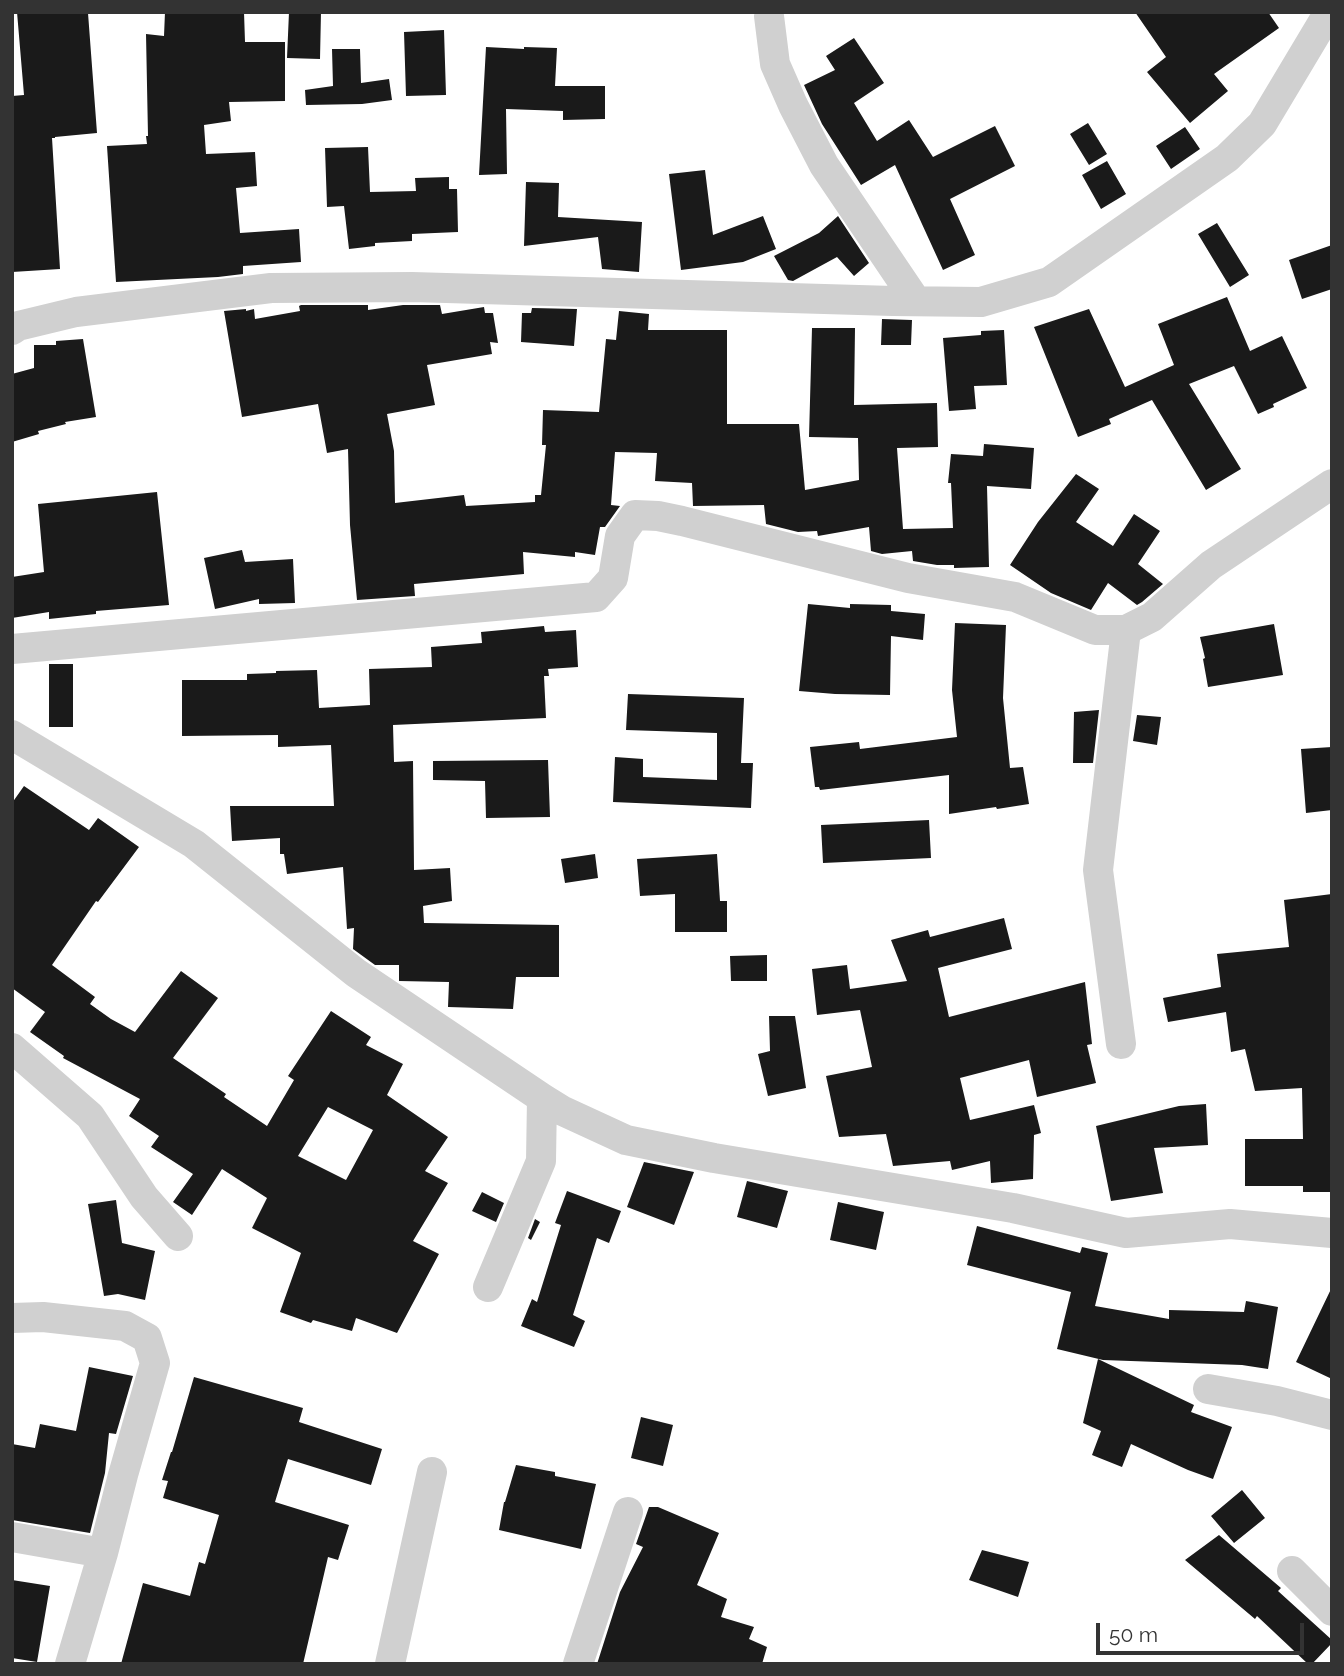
<!DOCTYPE html>
<html>
<head>
<meta charset="utf-8">
<style>
	body { margin:0 }
	#map { position:relative; width:1344px; height:1676px; overflow:hidden; background:#fff; font-family:Raleway,sans-serif }
	canvas { display:block }
	.frame { position:absolute; inset:0; border:14px solid #333; pointer-events:none }
	.scale { position:absolute; left:1096px; top:1623px; width:208px; height:32px; box-sizing:border-box; border:4px solid #333; border-top:0; padding-left:9px; font-size:21px; line-height:24px; white-space:nowrap; color:#333; -webkit-text-stroke:5px #fff; paint-order:stroke }
</style>
</head>
<body>
<div id="map">
<canvas width="1344" height="1676"></canvas>
<div class="frame"></div>
<div class="scale">50 m</div>
</div>
<script>
const c = document.querySelector('canvas').getContext('2d');
c.lineJoin = 'round';
function fill(path, color) {
  c.fillStyle = color;
  c.fill(path, 'evenodd');
}
function stroke(path, color, width, dash) {
  c.strokeStyle = color;
  c.lineWidth = width;
  c.lineCap = dash ? 'butt' : 'round';
  c.setLineDash(dash || []);
  c.stroke(path);
}
fill(new Path2D(`
	M17,12H68L69,14L88,13L97,133L55,137V138H52L60,269L12,272V96L24,95Z
	M165,12H244L245,42H285V101L229,102L231,121L204,125L206,154L255,152L257,186L236,188L240,233L299,229L301,262L243,266V274L218,277L116,282L107,146L147,144L146,136H148L146,34L164,36Z
	M289,12H321L320,59L287,58Z
	M1135,12H1268L1279,28L1214,74L1228,91L1190,123L1147,72L1166,57Z
	M444,30L446,95L406,96L404,32Z
	M854,38L884,83L854,103L877,141L909,120L933,157L995,126L1015,166L950,199L975,255L943,270L895,165L861,185L822,124L804,85L835,70L826,56Z
	M486,47L524,49V47L557,48L555,86H605V119L563,120V111L506,109L507,174L479,175Z
	M332,49H360L361,83L389,79L392,100L362,104L306,105L305,90L333,86Z
	M1088,123L1107,154L1089,165L1070,134Z
	M1185,127L1200,149L1171,169L1156,146Z
	M368,147L370,192L416,191L415,178L449,177V189H457L458,232L412,234V241L375,243V246L349,249L344,206L327,207L325,148Z
	M1107,161L1126,194L1101,209L1082,175Z
	M705,170L713,235L763,216L776,249L743,262L681,270L669,174Z
	M526,182L559,183L558,217L642,222L639,272L602,269L598,237L524,246Z
	M838,216L869,263L854,276L837,257L793,281L788,280L774,256L819,233Z
	M1217,223L1249,275L1230,287L1198,234Z
	M1332,245V289L1302,299L1289,260Z
	M1227,297L1250,351L1282,336L1307,388L1273,404L1274,407L1258,414L1234,366L1189,384L1241,469L1206,490L1152,400L1109,419L1111,424L1078,437L1034,327L1089,309L1125,387L1174,365L1158,324Z
	M301,305H368V310L403,305H440L442,314L484,307L485,313H493L498,343L490,342L492,354L427,365L435,405L387,414L394,451L395,503L464,495L466,506L535,502V495H541L546,445H542L543,410L599,412L606,339L616,340L619,311L649,314L648,330H727V424H799L805,490L859,480L858,438L809,437L812,328H855L854,405L937,403L938,447L897,448L903,529L953,528L951,483H948L951,454L983,456L984,444L1034,448L1031,489L987,486L989,567L954,568V565H937L913,561L912,551L882,554L871,551L869,527L818,536L817,531L798,532L766,524L764,505L693,506L692,483L655,481L657,453L615,452L611,505L620,506L605,527H600L595,555L575,552V557L523,552L524,574L414,584L415,596L357,600L350,525L348,449L327,453L318,404L242,417L224,311L246,309V311L254,309L255,319L300,311L299,306Z
	M532,308L577,309L574,346L521,342L522,313H531Z
	M882,319L912,320L911,345H881Z
	M1004,330L1007,385L974,386L976,409L949,411L943,338L981,335V331Z
	M83,339L96,417L65,422L66,424L38,431L39,434L12,442V374L34,368V345H56V341Z
	M1076,474L1099,489L1076,522L1113,546L1134,514L1160,531L1138,564L1163,584L1142,602L1137,605L1108,583L1091,610L1051,593L1010,565L1038,522Z
	M157,492L169,605L96,611V614L49,619V612L12,618V577L44,572L38,504Z
	M242,550L245,562L293,559L295,603L259,604V599L215,609L204,558Z
	M808,604L850,608V604L891,605V611L925,614L923,640L891,636L890,695L835,694L799,691Z
	M955,623L1006,625L1003,698L1010,768L1023,767L1029,804L997,809L996,807L949,814V775L820,790L819,787H815L810,747L859,742L860,749L957,737L952,690Z
	M1274,624L1283,675L1208,687L1203,659L1205,658L1200,637Z
	M544,626L545,632L576,630L578,667L548,669L549,676H544L546,718L393,725L394,762L413,761L414,870L450,868L452,901L423,906L424,923L559,925V977H516L513,1009L448,1007L449,982L399,981V965H375L353,949L354,928L347,929L343,867L287,874L284,854H280V838L232,841L230,806H334L331,745L278,747V735L182,736V680H247V674L276,673V671L317,670L319,708L370,705L369,669L432,667L431,647L482,643L481,632Z
	M49,664H73V727H49Z
	M628,694L744,698L741,763H753L751,808L613,802L615,757L643,759V777L717,780V733L626,730Z
	M1099,710L1093,763H1073L1074,712Z
	M1137,715L1161,717L1157,745L1133,741Z
	M1332,747V810L1306,813L1301,749Z
	M548,760L550,817L486,818L485,781L433,780V761Z
	M24,786L89,830L98,818L139,847L98,902L96,901L52,965L95,997L90,1004L111,1019L135,1032L181,971L218,998L173,1058L226,1094L224,1097L267,1126L294,1080L288,1076L331,1011L371,1037L366,1045L403,1064L387,1095L448,1137L425,1171L448,1183L413,1241L439,1254L397,1333L356,1318L352,1331L313,1320L311,1323L280,1312L301,1253L252,1228L267,1198L222,1169L192,1215L173,1202L193,1174L151,1147L159,1136L129,1116L140,1099L63,1058L64,1056L30,1032L45,1012L12,988V803ZM328,1107L373,1130L346,1180L298,1156Z
	M929,820L931,858L823,863L821,825Z
	M595,854L598,878L565,883L561,859Z
	M717,854L720,901H727V932H675V894L640,896L637,859Z
	M1332,894V1080H1330L1331,1192H1303V1186H1245V1139H1303L1302,1088L1255,1091L1245,1049L1231,1052L1226,1012L1168,1022L1163,998L1221,987L1217,954L1289,947L1284,900Z
	M1004,918L1012,949L938,968L949,1017L1085,982L1092,1044L1087,1045L1096,1083L1037,1097L1029,1060L960,1078L970,1120L1034,1105L1041,1133L1034,1135L1033,1179L991,1183L990,1161L952,1170L950,1161L893,1166L886,1134L839,1137L826,1076L872,1067L860,1010L817,1015L812,969L847,965L850,989L907,981L891,940L928,930L930,937Z
	M767,955V981H731L730,956Z
	M769,1016H795L806,1088L768,1096L758,1054L770,1051Z
	M1206,1104L1208,1145L1154,1148L1163,1193L1111,1201L1096,1126L1179,1106Z
	M644,1162L694,1172L674,1225L627,1207Z
	M747,1181L788,1191L777,1228L737,1217Z
	M567,1191L621,1211L609,1243L597,1238L573,1315L585,1321L574,1347L521,1326L532,1299L537,1302L561,1225L555,1223Z
	M482,1192L504,1203L496,1222L472,1211Z
	M116,1200L122,1243L155,1251L145,1300L118,1294L104,1296L88,1204Z
	M838,1202L884,1212L876,1250L830,1240Z
	M535,1219L540,1222L531,1240L528,1238Z
	M977,1226L1080,1253L1082,1247L1108,1253L1095,1306L1169,1319V1310L1244,1312L1246,1301L1278,1307L1268,1369L1242,1365L1103,1360L1057,1349L1071,1292L967,1265Z
	M1332,1287V1379L1296,1362Z
	M1098,1359L1194,1405L1191,1412L1232,1427L1213,1479L1188,1470L1131,1444L1122,1467L1092,1455L1101,1431L1083,1423Z
	M89,1367L133,1376L116,1434L109,1433L105,1473L90,1533L12,1520V1444L35,1448L40,1424L76,1431Z
	M194,1377L303,1408L299,1422L382,1449L371,1485L288,1459L275,1502L349,1525L338,1560L328,1557L303,1664H121L143,1583L190,1596L199,1562L205,1564L219,1515L163,1498L168,1481L162,1480L171,1452H172Z
	M641,1417L673,1425L663,1466L631,1458Z
	M516,1465L555,1472V1476L596,1484L581,1549L499,1530L504,1502H505Z
	M1242,1490L1265,1518L1234,1543L1211,1516Z
	M649,1507H658L719,1533L697,1585L727,1599L721,1617L754,1627L749,1639L767,1647L762,1664H597L620,1592L643,1547L636,1544Z
	M1219,1535L1281,1588L1278,1591L1332,1640V1643L1312,1664H1308L1257,1616L1255,1619L1185,1560Z
	M982,1550L1029,1562L1018,1597L969,1580Z
	M12,1580L50,1586L37,1662L12,1658Z`), '#1a1a1a');
stroke(new Path2D(`
	M769,16L775,64L793,105L824,165L916,301
	M12,330L18,326L76,312L271,288L412,287L893,301L981,302L1049,282L1227,158L1262,124L1329,12
	M12,649L596,597L613,578L620,536L635,515L658,516L682,521L908,578L1015,597L1095,630H1126L1152,617L1211,565L1332,484
	M12,735L194,844L356,973L542,1098L563,1111L626,1140L714,1158L1013,1208L1126,1233L1230,1224L1332,1233
	M1121,1044L1098,870L1126,630
	M12,1048L90,1116L144,1197L178,1236
	M488,1287L541,1161L542,1098
	M12,1318L43,1317L125,1326L147,1338L155,1363L123,1475L103,1553L70,1664
	M1208,1389L1277,1401L1332,1415
	M12,1537L103,1553
	M1292,1571L1332,1611
	M390,1664L432,1472
	M578,1664L628,1512`), '#d0d0d0', 30);
</script>
</body>
</html>
